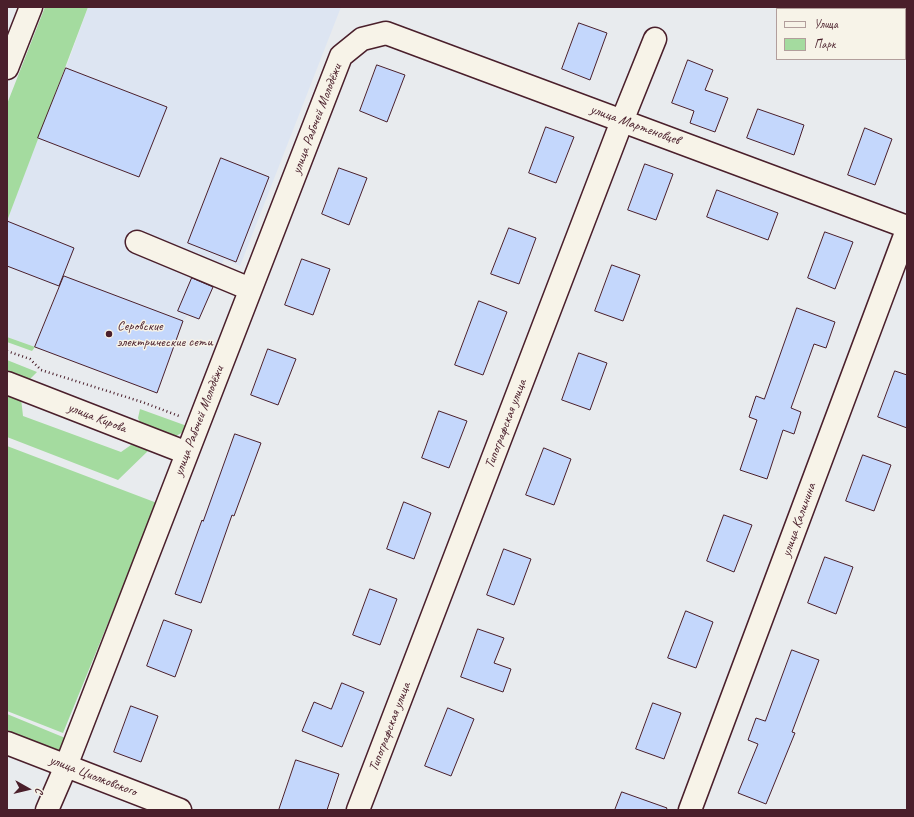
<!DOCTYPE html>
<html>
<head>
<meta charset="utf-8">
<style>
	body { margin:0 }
	#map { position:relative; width:914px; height:817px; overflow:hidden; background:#e8ebee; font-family:Caveat,sans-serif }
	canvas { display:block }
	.frame { position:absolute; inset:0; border:8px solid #4a1f2b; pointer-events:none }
	.legend { position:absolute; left:776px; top:8px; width:130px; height:52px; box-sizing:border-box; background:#f7f3e8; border:1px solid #b29e9c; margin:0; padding:5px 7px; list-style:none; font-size:12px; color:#4a1f2b }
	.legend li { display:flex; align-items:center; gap:8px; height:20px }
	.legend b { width:20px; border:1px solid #b29e9c }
	.north { position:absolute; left:8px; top:769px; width:40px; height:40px; -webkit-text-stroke:3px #f7f3e8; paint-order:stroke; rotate:98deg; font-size:11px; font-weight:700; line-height:16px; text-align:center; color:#4a1f2b }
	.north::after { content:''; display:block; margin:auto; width:14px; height:18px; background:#4a1f2b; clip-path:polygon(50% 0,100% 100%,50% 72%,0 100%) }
</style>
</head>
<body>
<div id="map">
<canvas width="914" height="817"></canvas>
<div class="frame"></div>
<ul class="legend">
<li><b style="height:5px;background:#f7f3e8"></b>Улица</li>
<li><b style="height:11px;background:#a4db9f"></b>Парк</li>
</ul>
<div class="north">С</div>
</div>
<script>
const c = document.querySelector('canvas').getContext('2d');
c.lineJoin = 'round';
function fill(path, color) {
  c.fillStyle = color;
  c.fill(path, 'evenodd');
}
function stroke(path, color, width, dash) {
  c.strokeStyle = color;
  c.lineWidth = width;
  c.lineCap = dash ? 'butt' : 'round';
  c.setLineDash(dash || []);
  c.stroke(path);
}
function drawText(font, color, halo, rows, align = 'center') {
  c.font = font + ' Caveat,sans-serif';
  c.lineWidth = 3;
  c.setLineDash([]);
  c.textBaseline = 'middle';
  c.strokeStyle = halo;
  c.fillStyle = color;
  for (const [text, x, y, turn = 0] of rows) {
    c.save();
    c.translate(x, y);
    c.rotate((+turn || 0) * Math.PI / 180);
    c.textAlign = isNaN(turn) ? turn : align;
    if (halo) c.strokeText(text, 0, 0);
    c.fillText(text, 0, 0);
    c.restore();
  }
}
fill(new Path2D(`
	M88,7H341L240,266L224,259L214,285L199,319L188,315L183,321L63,276L35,347L7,337V221L38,138L139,177L167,107L66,68Z`), '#dde5f2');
fill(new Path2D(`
	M45,7H88L7,221V104Z
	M7,337L35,347L32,351L7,342Z
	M7,360L37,372L30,379L19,380L7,376Z
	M7,393L21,398L23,416L121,452L131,445L139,446L150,449L118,480L7,437Z
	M140,409L187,426L183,432L171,439L142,427L138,418Z
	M7,446L157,503L63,733L7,711Z
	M7,714L75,742L66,766L7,743Z`), '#a4db9f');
const building = new Path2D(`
	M579,23L607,33L590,80L562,69Z
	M688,60L713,70L705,90L728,98L715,132L690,123L694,111L672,103Z
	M377,65L405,75L387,122L360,111Z
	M66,68L167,107L139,177L38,138Z
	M758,109L804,125L794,155L747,138Z
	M546,127L574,137L556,183L529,173Z
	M865,128L892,139L875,185L848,175Z
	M221,158L269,177L236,262L188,243Z
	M645,164L673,174L656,220L628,210Z
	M339,168L367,178L349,225L322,214Z
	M717,190L778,213L768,240L707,217Z
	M7,221L74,248L59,286L7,266Z
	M509,228L536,238L519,284L491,274Z
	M825,232L853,242L835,289L808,278Z
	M302,259L330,269L313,315L285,305Z
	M612,265L640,275L623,321L595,311Z
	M64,276L183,321L157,393L35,347Z
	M192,278L213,287L199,319L178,311Z
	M479,301L507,312L483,375L455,365Z
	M797,308L835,322L826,348L814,344L791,408L801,412L794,434L783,430L767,479L740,470L757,420L749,417L756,396L764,399Z
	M268,349L296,359L278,405L251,395Z
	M579,353L607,363L590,410L562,400Z
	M895,371L907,375V428L878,417Z
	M439,411L467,421L449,468L422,458Z
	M235,434L261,443L234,516L232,515L201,603L175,594L202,520L203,521Z
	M544,448L571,459L554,505L526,495Z
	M863,455L891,465L874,511L846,501Z
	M404,502L431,513L414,559L387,549Z
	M724,515L752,525L734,572L707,561Z
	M504,549L531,559L514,605L487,595Z
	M825,557L853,567L836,614L808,603Z
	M370,589L397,599L380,645L353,635Z
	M686,611L713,622L696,668L668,658Z
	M164,620L192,630L175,677L147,666Z
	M478,629L504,638L494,663L511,669L503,692L461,677Z
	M792,650L819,660L792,732L795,733L766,804L738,793L758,744L748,740L756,718L765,721Z
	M342,683L364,692L342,747L302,731L314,702L331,709Z
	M653,703L681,713L664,759L636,749Z
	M131,706L158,716L141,762L114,752Z
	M448,708L474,719L451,776L425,766Z
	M296,760L339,774L327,810H279Z
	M622,792L667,808L666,810H615Z`);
fill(building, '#c4d7fc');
stroke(building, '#4a1f2b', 1);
const minor = new Path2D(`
	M7,68L31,7
	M137,242L250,289
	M7,383L187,453
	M47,810L66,766L341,56L362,39L386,33L907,227
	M358,810L622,121L655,39
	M690,810L907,230`);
const major = new Path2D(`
	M7,743L180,810`);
stroke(minor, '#4a1f2b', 25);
stroke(major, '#4a1f2b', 25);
stroke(new Path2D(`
	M7,351L30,359L41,370L142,402L179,416`), '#4a1f2b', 2.5, [1, 3]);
stroke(minor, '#f7f3e8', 22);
stroke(major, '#f7f3e8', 22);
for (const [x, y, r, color] of [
	[109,334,4,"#4a1f2b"]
]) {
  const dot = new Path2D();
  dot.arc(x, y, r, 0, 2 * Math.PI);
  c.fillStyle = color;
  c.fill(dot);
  stroke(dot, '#f7f3e8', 1.5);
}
drawText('14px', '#4a1f2b', '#f7f3e8', [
	["улица Рабочей Молодёжи",317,119,-69],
	["улица Мартеновцев",635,125,20],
	["улица Кирова",97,418,21],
	["улица Рабочей Молодёжи",199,421,-69],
	["Типографская улица",506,424,-69],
	["улица Калинина",799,520,-70],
	["Типографская улица",390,727,-69],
	["улица Циолковского",93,776,21]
]);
drawText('14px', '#4a1f2b', '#f7f3e8', [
	["Серовские",117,326],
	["электрические сети",117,342]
], 'left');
</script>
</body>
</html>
